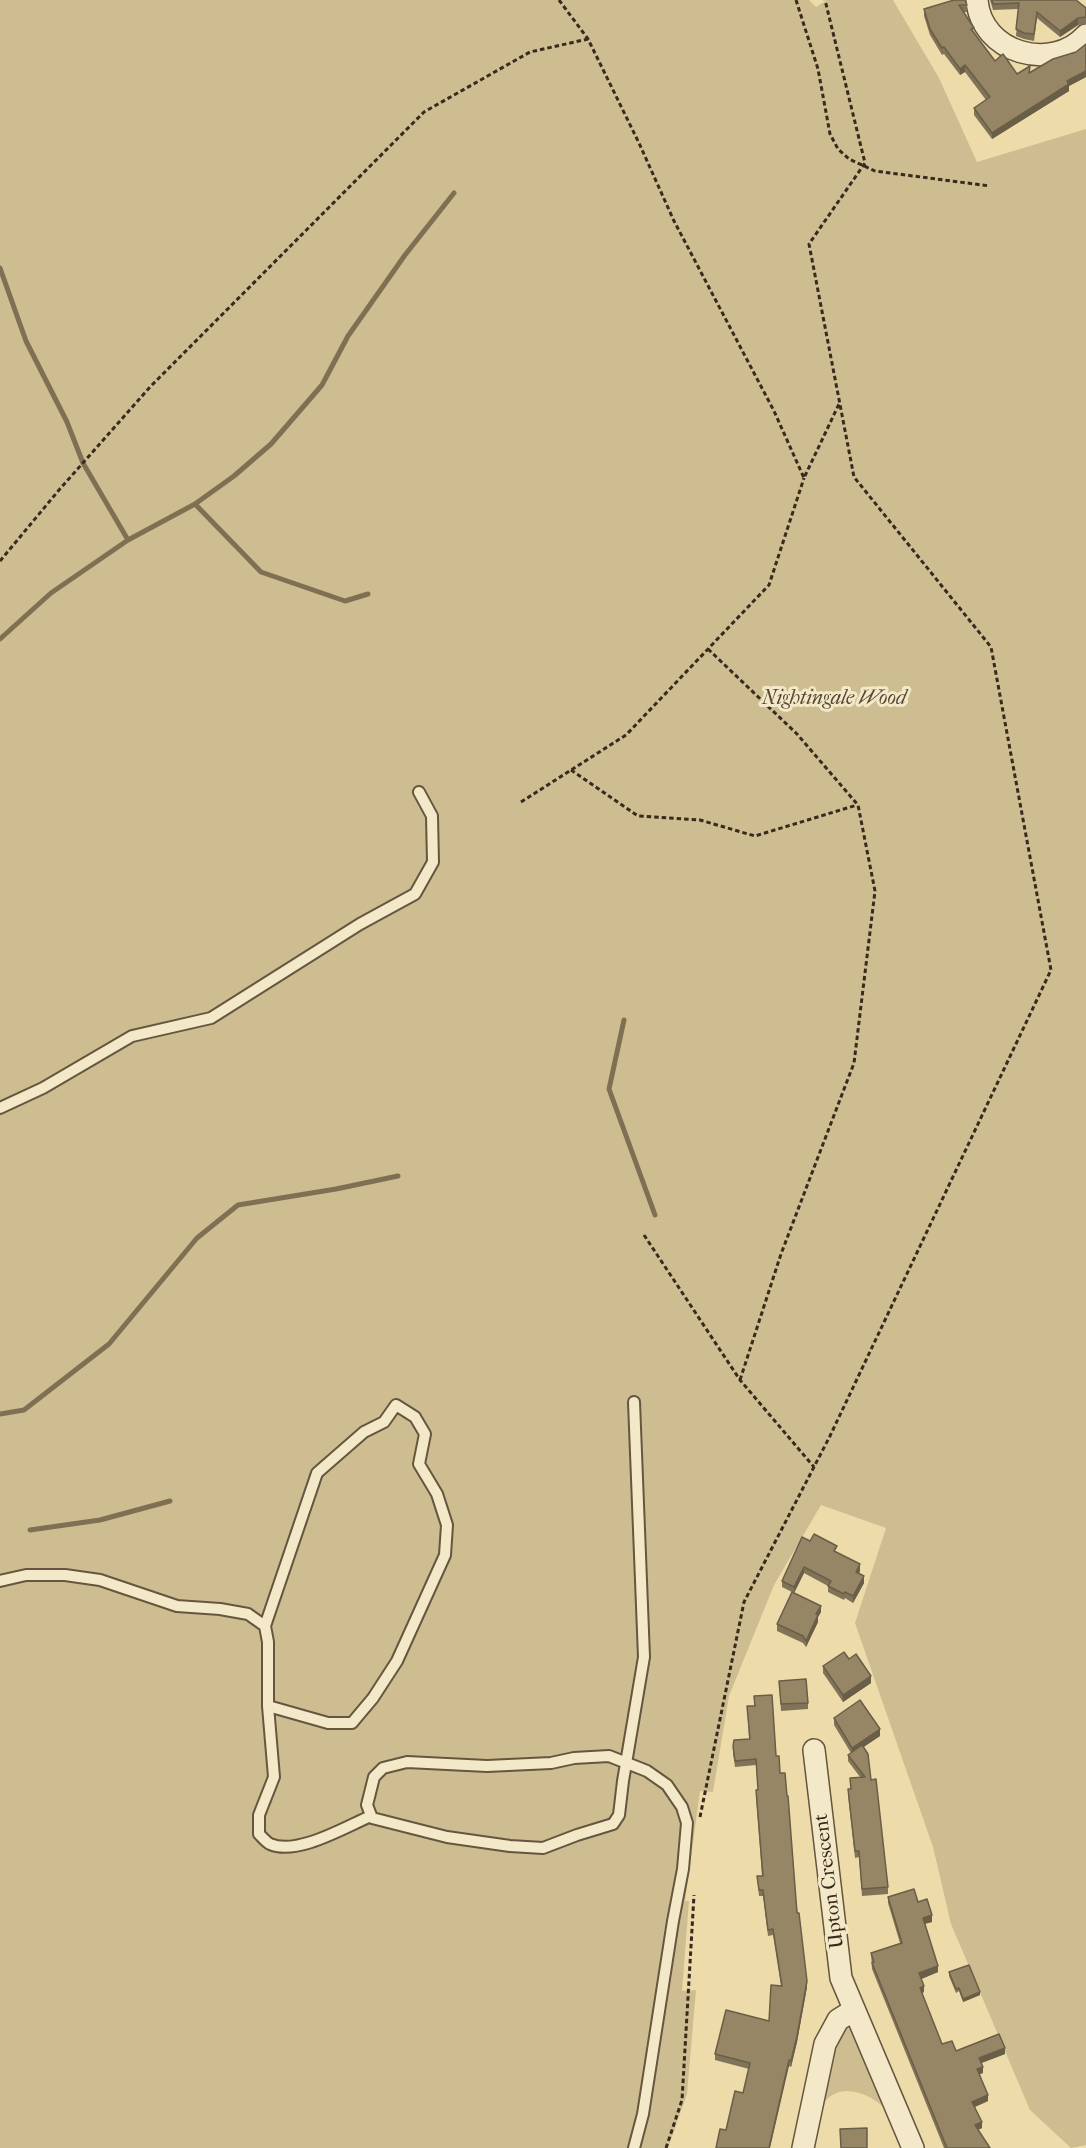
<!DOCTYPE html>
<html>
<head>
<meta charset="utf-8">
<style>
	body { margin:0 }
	canvas { display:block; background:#eddba9 }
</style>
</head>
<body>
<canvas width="1086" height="2148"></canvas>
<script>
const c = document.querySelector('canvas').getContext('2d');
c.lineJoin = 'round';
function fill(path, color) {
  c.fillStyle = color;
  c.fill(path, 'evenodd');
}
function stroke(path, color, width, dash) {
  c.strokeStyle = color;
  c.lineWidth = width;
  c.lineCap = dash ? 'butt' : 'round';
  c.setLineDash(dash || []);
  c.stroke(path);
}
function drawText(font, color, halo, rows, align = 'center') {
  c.font = font + ' "IM FELL French Canon",serif';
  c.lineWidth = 6;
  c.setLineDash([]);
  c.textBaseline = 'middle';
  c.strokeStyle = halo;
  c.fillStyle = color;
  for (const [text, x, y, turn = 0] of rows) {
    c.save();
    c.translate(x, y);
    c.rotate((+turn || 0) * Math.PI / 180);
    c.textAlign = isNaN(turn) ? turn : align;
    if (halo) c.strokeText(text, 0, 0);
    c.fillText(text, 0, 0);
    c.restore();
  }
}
fill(new Path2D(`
	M0,0H809L816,7L827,0H893L939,78L977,162L1086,129V2145L1071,2148L1030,2110L951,1924L933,1847L855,1623L886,1528L821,1505L774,1585L729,1696L713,1792L700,1791L685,1901H689L682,1991L696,1990L687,2094L668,2148H0Z
	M846,2028L854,2030L887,2110C868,2092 839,2080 821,2106L832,2044L839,2030Z`), '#cebd91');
stroke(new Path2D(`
	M0,268L26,341L67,422L83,463L128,540
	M368,594L345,601L261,572L195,504L234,476L271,444L322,385L348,336L405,255L454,193
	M0,639L51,593L128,540L195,504
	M624,1020L609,1089L655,1215
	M0,1414L24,1410L109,1344L197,1238L238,1205L336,1189L398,1176
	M30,1530L100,1520L170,1501`), '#7f7054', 5);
const service = new Path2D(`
	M0,1108L43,1088L132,1036L211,1018L360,924L415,894L433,862L432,816L419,792
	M0,1581L26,1575H65L100,1580L177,1606L220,1609L248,1614L265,1626L268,1642V1706L274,1777L259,1815V1834C262,1837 266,1842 270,1844C297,1856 345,1827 371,1816
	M265,1626L317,1473L364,1432L384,1422L396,1405L415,1417L425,1434L419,1464L437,1494L447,1525L445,1555L397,1661L373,1698L352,1723H328L268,1706
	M634,2148L643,2114L673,1921L683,1869L687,1823L682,1807L667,1785L647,1771L609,1756L574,1758L551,1763L487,1766L407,1762L383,1768L374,1777L367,1805L372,1818L447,1837L510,1846L543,1848L577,1835L613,1824L619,1815L623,1781L644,1657L634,1402`);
const minor = new Path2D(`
	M977,0C981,53 1052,73 1086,35
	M814,1750L841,1978L913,2148
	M803,2148L825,2044L838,2020L854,2010`);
stroke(service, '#655640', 14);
stroke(minor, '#655640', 24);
stroke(new Path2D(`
	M559,0L588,39L639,143L674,221L774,411L804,478L839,404
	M796,0L818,69L830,134L838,149L849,159L875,171L990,186
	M0,561L59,490L150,387L424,112L530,52L588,39
	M708,649L797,734L858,805L875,891L854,1063L781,1254L740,1380
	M571,770L638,816L700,820L755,836L857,805
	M521,802L626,735L769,585L804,478
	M644,1235L740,1380L814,1467
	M700,1817L744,1602L830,1436L1051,970L991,647L854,477L809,244L865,163L825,0
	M666,2148L682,2100L694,1895`), '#382a1d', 3, [4.5, 3]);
stroke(service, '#f3e8c7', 10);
stroke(minor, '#f3e8c7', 21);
fill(new Path2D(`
	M990,0H1076L1086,8V24L1078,25L1060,37L1037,18L1034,41L1024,39L1016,36L1018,9L993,10Z
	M967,5V12H963L974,32L995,61L1017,74L1030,72L1076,52L1086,44V77L1069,86V91L992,139L974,115V108L986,100L965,72L960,75L944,54L942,55L930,35L924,16V9Z
	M810,1541L837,1552L860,1571L859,1573L864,1583L853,1603L845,1598L844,1600L828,1592V1586L804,1573L794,1593L821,1612L818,1617V1622L806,1647L803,1643L777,1631V1624L792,1592L782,1587V1581Z
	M849,1659L871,1683L843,1702L823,1673V1666Z
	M779,1681L808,1703V1709L781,1711Z
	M754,1696L776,1756L780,1773L807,1987L797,2042L791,2067L789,2066L726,2130L743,2093L749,2069L715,2060V2054L769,2021L781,1986L773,1935L768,1936L763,1896H759L757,1876H762L756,1796V1790H758L756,1765L735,1767L733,1753V1746L749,1739L747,1706H754Z
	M834,1718L880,1736L863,1747L871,1780L888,1887V1894L862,1896L859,1857L855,1858L848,1795V1789H851L850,1778L860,1777L848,1761V1755L851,1753L834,1725Z
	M888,1897L918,1902L932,1922L925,1924L938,1972L921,1979L924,1992L922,1993L942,2044L956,2051L1005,2054L981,2063L983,2073L980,2074L988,2101L975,2107L982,2128L978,2130L990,2148H944L872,1969L871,1953L900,1943L888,1903Z
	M949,1972L980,1995L963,2002L959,1991L956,1993L949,1976Z`), '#817358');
fill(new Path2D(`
	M1078,18V25L1060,37V31Z
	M965,65V72L960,75V69Z
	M1086,71V77L1069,86V91L992,139V133L1067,81Z
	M860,1564V1571L856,1578V1572Z
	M804,1567V1573L794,1593V1587Z
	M864,1576V1583L853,1603V1596Z
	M821,1606V1612L818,1617V1622L806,1647V1641Z
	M871,1676V1683L843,1702V1695Z
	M880,1729V1736L852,1755V1748Z
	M932,1915V1922L923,1924V1918Z
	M938,1966V1972L919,1980V1973Z
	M807,1981V1987L797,2042L791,2067V2061Z
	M924,1986V1992L920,1994V1988Z
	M980,1992V1995L963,2002V1999Z
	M1005,2048V2054L979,2064V2058Z
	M789,2060V2066L770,2148H769Z
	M983,2067V2073L977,2075V2069Z
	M988,2095V2101L972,2108V2102Z
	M982,2122V2128L975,2131V2125Z`), '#695e47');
const building = new Path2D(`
	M954,0H965L967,5H959L974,28L971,29L995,61L1003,54L1017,74L1030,66L1029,73L1053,59L1076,52L1086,44V71L1067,81L1069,84L992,133L974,108L990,97L965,65L960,69L944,47L942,48L930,29L924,9Z
	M992,0H1076L1086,8V17L1078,18L1060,31L1037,12L1034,34L1024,33L1016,29L1019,3L993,4Z
	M814,1534L837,1546L834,1551L860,1564L856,1572L864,1576L853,1596L845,1592L844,1594L828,1586L831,1581L804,1567L794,1587L782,1581L802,1537L810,1541Z
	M792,1592L821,1606L816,1614L818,1615L806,1641L803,1636L777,1624Z
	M844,1652L849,1659L856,1654L871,1676L843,1695L823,1666Z
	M806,1679L808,1703L781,1704L779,1681Z
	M772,1695L776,1756H779L780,1773H785L787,1796H788L797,1913H799L807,1981L797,2036L791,2061L789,2060L769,2148H716L720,2129L726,2130L735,2091L743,2093L750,2063L715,2054L726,2010L769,2021L771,1985L782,1986L773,1929L768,1930L763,1890H759L757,1876H763L756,1790H758L756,1759L735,1761L733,1746L734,1740L750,1739L747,1706H755L754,1696Z
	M860,1700L880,1729L852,1748L834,1718Z
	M862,1745L868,1754L871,1780L876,1779L888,1887L862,1889L859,1851H855L848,1789H851L850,1778L865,1777L848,1755Z
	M914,1889L918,1902L927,1899L932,1915L923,1918L938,1966L919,1973L924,1986L920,1988L942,2044L952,2041L956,2051L999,2034L1005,2048L979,2058L983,2067L977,2069L988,2095L972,2102L982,2122L975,2125L990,2148H947L872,1963L874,1962L871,1953L902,1943L888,1897Z
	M969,1965L980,1992L963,1999L959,1988L956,1989L949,1972Z
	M867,2128V2148H841L840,2129Z`);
fill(building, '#968666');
stroke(building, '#695e47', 1.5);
drawText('italic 20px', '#564734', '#f3e8c7', [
	["Nightingale Wood",834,699]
]);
drawText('20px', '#382a1d', '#f3e8c7', [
	["Upton Crescent",830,1881,-97]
]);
</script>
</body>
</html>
